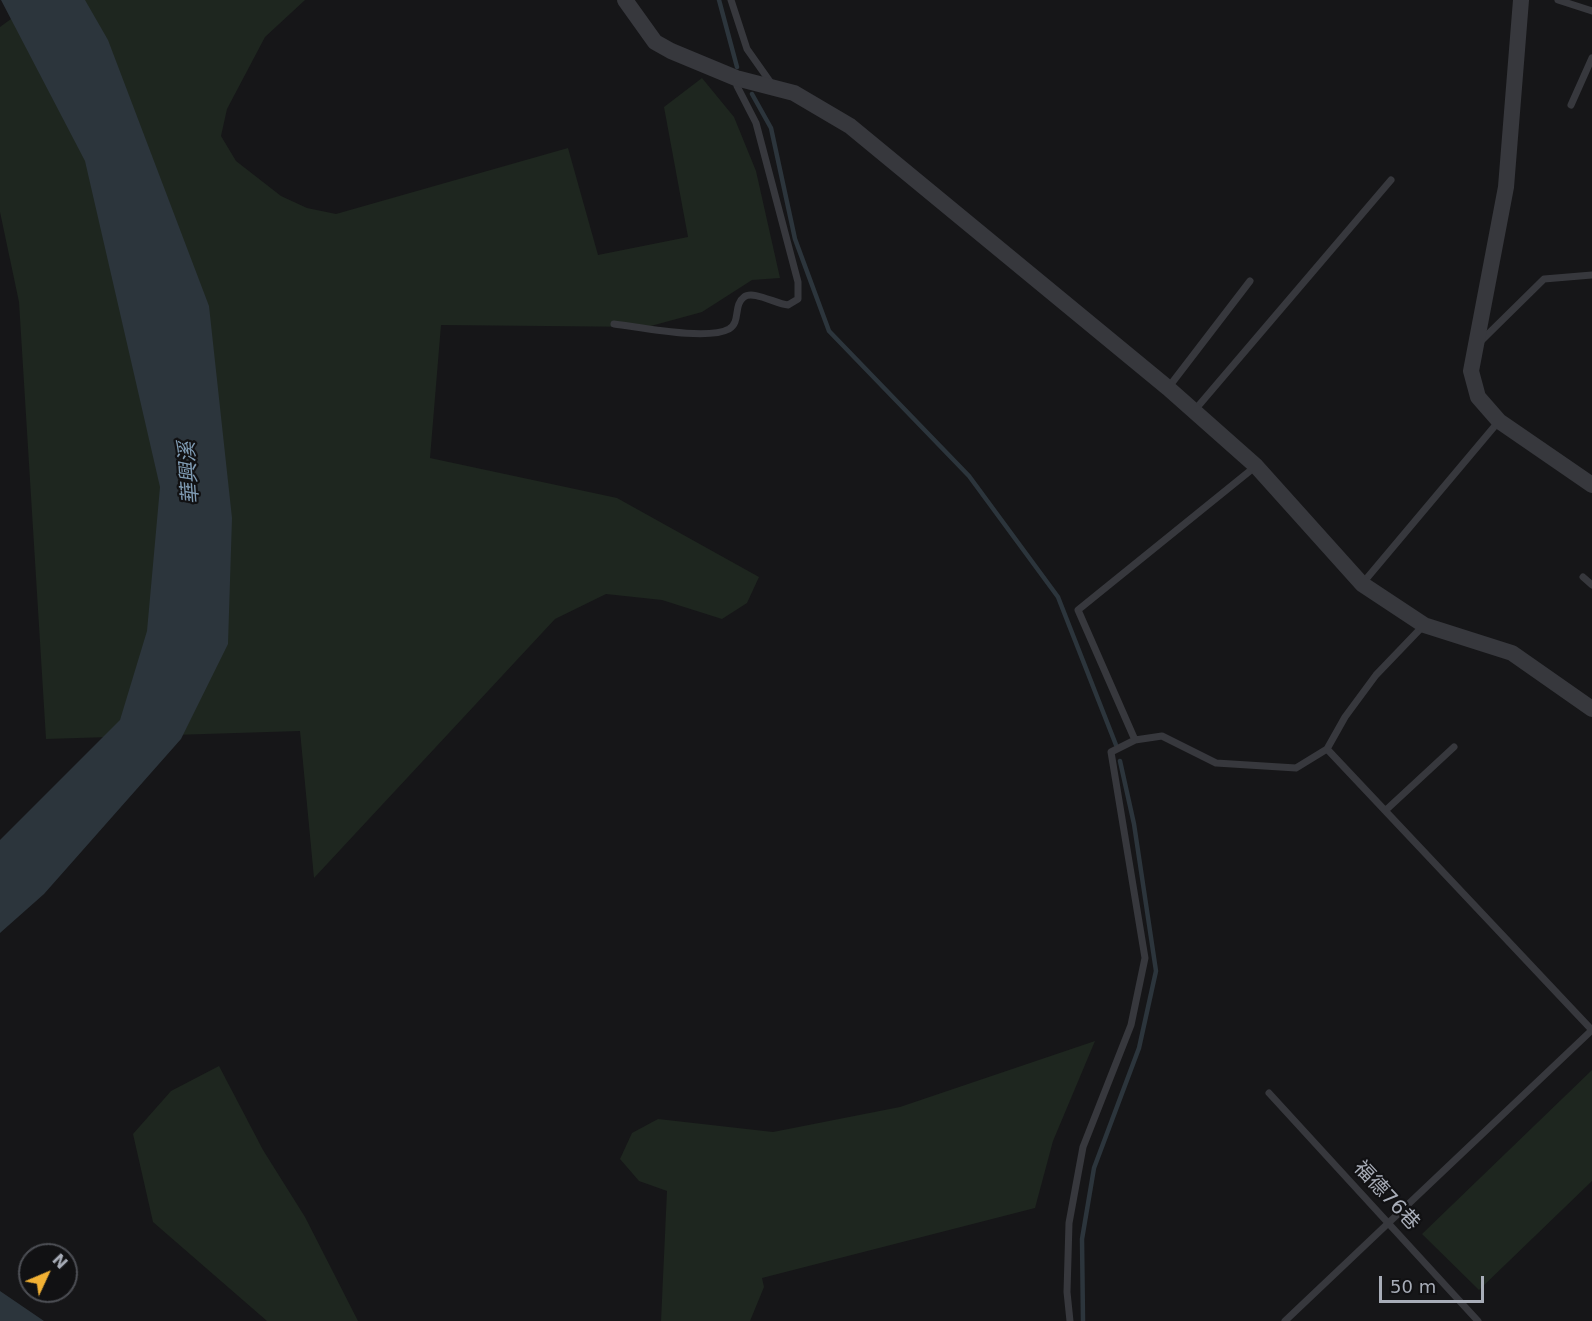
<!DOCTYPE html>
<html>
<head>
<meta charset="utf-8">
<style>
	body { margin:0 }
	#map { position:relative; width:1592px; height:1321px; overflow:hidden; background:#161618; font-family:"DejaVu Sans",sans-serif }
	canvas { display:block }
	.north { position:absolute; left:18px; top:1243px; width:60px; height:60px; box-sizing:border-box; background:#111113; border:2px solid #4d4f55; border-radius:50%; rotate:46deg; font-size:16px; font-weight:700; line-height:24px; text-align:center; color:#a8adb8 }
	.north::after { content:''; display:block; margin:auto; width:21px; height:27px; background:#f2b134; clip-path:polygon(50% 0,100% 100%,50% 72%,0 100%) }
	.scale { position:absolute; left:1379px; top:1276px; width:105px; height:27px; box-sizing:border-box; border:3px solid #a8adb8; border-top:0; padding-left:8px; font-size:18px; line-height:21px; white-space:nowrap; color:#a8adb8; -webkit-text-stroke:4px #111113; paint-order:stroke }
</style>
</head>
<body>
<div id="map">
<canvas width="1592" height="1321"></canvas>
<div class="north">N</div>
<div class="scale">50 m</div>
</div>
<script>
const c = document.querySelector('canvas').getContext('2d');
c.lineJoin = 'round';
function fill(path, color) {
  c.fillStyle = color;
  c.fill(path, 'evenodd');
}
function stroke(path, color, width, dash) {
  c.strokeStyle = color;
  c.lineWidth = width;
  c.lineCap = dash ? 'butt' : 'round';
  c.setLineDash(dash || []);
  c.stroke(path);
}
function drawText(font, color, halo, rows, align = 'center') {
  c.font = font + ' "DejaVu Sans","Noto Sans TC",sans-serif';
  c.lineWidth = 4.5;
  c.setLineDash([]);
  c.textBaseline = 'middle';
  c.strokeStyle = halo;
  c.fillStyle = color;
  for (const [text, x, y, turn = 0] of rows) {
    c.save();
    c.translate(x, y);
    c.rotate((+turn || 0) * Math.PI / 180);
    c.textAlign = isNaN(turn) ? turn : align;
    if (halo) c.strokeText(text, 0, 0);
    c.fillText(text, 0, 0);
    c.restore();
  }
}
fill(new Path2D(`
	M37,0H305L265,37L227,109L221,136L236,161L281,196L307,208L336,214L568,148L598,255L688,237L664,107L702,78L734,117L756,171L780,278L752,280L702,312L647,327L441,325L430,458L617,498L759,577L747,603L722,619L662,600L606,594L555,619L314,878L300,731L46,739L19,302L0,212V27Z
	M1095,1041L1053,1141L1035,1208L762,1278L764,1287L750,1321H661L667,1191L639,1181L620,1159L632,1133L658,1119L773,1132L900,1107Z
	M219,1066L263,1150L305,1217L358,1321H267L153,1222L133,1134L171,1091Z
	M1592,1070V1181L1479,1290L1422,1234Z`), '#1e261f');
fill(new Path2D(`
	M1,0H85L108,40L209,306L232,518L228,644L181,739L44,894L0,933V840L120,720L147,631L160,487L85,161Z
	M0,1291L44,1321H0Z`), '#2c353c');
stroke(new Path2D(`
	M719,0L737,67
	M752,94L771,128L795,239L829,331L969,476L1058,597L1116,745
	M1083,1321L1082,1239L1094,1168L1139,1048L1156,971L1134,824L1120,761`), '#2c353c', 4.5);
stroke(new Path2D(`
	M731,0L747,49L771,83
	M1558,0L1592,11
	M1571,105L1592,58
	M614,324C640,327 707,341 729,329C741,322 733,305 744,297C753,290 776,304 788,305L798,299V282L756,123L737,86L736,79
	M1479,343L1544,279L1592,275
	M1168,388L1250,281
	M1194,411L1391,180
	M1256,466L1078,610L1135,740L1162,736L1216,763L1296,768L1327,749L1345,717L1376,675L1423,626
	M1583,577L1592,585
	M1362,584L1499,421
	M1327,749L1592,1030
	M1386,810L1454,747
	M1269,1093L1478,1321
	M1070,1321L1067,1292L1069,1223L1083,1147L1131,1025L1145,958L1111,752L1135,740
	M1285,1321L1592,1030`), '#37383d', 7);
stroke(new Path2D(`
	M625,0L655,42L671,51L736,78L794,93L850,126L1168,388L1256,466L1362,584L1424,625L1512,653L1592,709
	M1521,0L1506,187L1471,371L1478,397L1499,421L1592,485`), '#37383d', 16);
drawText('20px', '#a8adb8', '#111113', [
	["福德76巷",1386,1196,47]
]);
drawText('italic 21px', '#7f9bb3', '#111113', [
	["華興溪",190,473,-94]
]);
</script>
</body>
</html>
